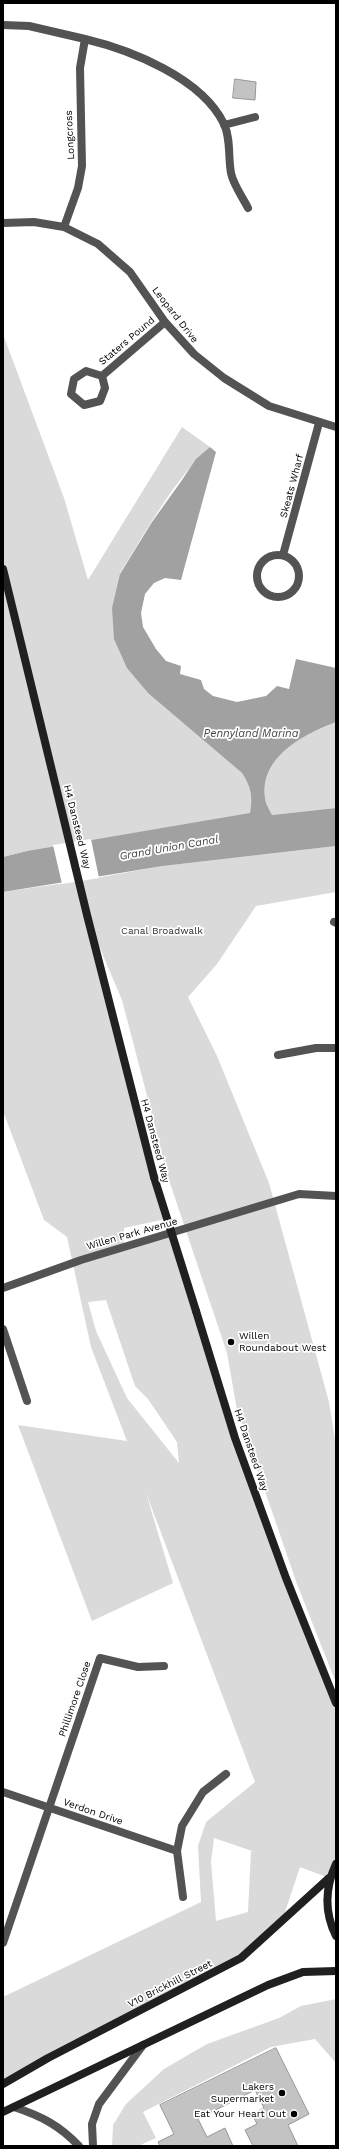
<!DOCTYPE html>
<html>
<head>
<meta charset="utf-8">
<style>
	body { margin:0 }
	#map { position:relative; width:339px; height:2149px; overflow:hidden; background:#fff; font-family:"Work Sans",sans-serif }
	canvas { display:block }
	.frame { position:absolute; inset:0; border:4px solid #000; pointer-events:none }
</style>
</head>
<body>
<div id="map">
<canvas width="339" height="2149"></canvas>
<div class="frame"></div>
</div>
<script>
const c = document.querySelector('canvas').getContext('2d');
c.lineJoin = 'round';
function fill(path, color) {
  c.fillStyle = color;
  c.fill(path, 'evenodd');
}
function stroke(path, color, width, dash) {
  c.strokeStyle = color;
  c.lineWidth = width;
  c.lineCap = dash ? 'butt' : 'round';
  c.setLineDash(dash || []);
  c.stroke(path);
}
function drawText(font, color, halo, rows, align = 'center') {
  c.font = font + ' "Work Sans",sans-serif';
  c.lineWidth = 3.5;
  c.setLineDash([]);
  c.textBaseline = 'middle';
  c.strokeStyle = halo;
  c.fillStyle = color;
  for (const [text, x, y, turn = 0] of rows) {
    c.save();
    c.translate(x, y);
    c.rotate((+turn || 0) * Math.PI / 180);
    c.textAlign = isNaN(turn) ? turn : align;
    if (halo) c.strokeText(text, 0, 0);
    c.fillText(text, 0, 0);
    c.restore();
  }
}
fill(new Path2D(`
	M3,334L64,498L88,580L182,427L210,447C174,479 146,532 120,573L149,694L242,773C251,787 253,797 250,814L27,851L3,857Z
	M336,722V808L272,815C269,809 265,803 265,797C260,757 304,734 336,722Z
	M336,846V892L256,906L217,964L188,997L217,1056L269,1183L329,1402L336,1446V1683L297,1584L237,1410L227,1353L169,1180L122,1000L91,927L166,1219L124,1228V1247L172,1234L235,1438L336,1703V1864L329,1878L300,1867L281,1924L241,1958L3,2084V1997L201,1902L198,1846L206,1822L255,1782L146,1493L173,1583L92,1621L18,1425L127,1441L91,1347L67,1237L44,1220L3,1111V892L79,881L163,866ZM106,1300L135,1386L148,1399L177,1442L179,1463L127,1398L96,1331L88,1302ZM214,1838L258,1853L251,1851L248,1912L216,1921L211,1862Z
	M336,1999V2063L315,2039L271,2047L143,2112L156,2138L138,2146H112L113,2125L126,2104L164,2069L207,2044L279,2018L301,2006Z`), '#dadada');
fill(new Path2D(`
	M210,447L216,452L181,580L165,578L154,583L145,594L141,613L143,627L156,649L166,661L181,666L180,674L201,680L204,689L213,696L237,702L266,696L277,686L289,689L296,659L336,668V722C304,734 260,757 265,797C265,803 269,809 272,815L336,808V846L163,866L3,892V857L27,851L250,813C253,797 251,787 242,773L149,694L127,668L114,639L112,608L120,574L152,522L182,480L196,459Z`), '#a1a1a1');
fill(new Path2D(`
	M91,839L99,878L62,884L53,845Z`), '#fff');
const building = new Path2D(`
	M235,79L256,82L255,100L233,98Z
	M276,2048L309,2114L288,2125L298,2146H253L245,2130L257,2124L252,2114L264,2108L255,2090L198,2119L207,2137L225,2128L233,2146H160L158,2142L174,2134L160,2105Z`);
fill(building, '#c3c3c3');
stroke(building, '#979797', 1);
stroke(new Path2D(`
	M3,25L29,26L85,39L80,68L82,166L78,188L64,227
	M85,39C131,50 202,78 224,124C231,139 228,157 231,173C233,184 243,198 248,208
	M224,125L255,117
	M3,223L34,222L64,227L98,244L130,272L165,322L194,354L224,378L269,406L336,427
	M102,376L105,388L100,401L84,405L71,394L74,379L86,371L102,376L165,322
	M257 576a21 21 0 1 1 42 0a21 21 0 1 1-42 0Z
	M283,555L319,423
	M334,922L336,923
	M278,1055L316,1048H336
	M3,1288L81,1260L299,1194L336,1196
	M3,1329L27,1401
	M3,1792L177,1851
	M183,1897L177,1851L182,1826L203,1792L226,1774
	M3,1943L100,1658L138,1667L164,1666
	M14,2107C41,2116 59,2125 79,2146
	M93,2146L92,2124L99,2104L143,2045`), '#535353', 8);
stroke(new Path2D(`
	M3,569L87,915L154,1177
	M196,1311L235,1438L286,1578L336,1703
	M336,1864C325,1888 324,1912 336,1936
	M3,2084L48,2058L241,1958L329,1878
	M3,2112L268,1985L303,1972L336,1971`), '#202020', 8);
stroke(new Path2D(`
	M154,1177L196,1311`), '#202020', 8);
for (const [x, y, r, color] of [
	[231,1342,4,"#000"],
	[282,2093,4,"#000"],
	[294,2114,4,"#000"]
]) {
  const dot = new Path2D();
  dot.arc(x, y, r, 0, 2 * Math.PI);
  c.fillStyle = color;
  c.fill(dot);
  stroke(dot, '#fff', 1.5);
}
drawText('10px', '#000', '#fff', [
	["Longcross",70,135,-93],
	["Leopard Drive",175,315,52],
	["Staters Pound",127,341,-40],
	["Skeats Wharf",292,486,-75],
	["H4 Dansteed Way",77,827,76],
	["H4 Dansteed Way",155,1141,75],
	["Willen Park Avenue",132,1234,-16],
	["H4 Dansteed Way",251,1450,71],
	["Phillimore Close",75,1699,-71],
	["Verdon Drive",93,1812,19],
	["V10 Brickhill Street",170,1984,-27]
]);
drawText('10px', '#313131', '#fff', [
	["Canal Broadwalk",162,931]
]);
drawText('10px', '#000', '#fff', [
	["Willen",239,1336,"left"],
	["Roundabout West",239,1348,"left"],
	["Lakers",274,2087],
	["Supermarket",274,2099],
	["Eat Your Heart Out",286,2114]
], 'right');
drawText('italic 11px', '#424242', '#fff', [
	["Pennyland Marina",251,734],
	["Grand Union Canal",169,848,-10]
]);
</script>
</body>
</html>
